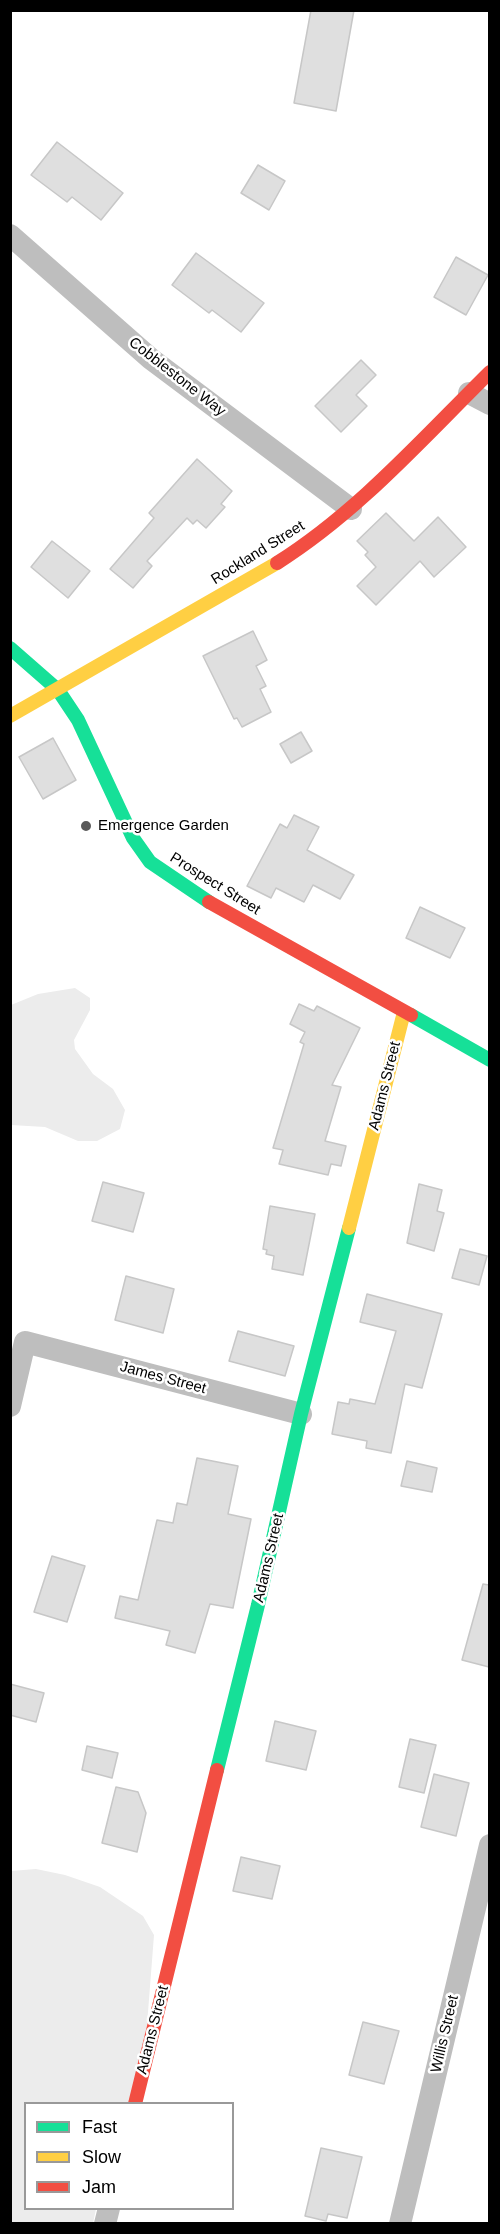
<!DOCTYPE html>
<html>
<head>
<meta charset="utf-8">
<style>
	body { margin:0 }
	#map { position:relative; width:500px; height:2234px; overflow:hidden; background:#fff; font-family:Helvetica,sans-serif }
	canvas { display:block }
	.frame { position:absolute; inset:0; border:12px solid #000; pointer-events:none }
	.legend { position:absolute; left:24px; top:2102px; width:210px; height:108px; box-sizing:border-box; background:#fff; border:2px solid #999; margin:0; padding:8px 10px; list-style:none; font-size:18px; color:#000 }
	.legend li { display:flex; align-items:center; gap:12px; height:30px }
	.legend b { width:30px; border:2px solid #999 }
</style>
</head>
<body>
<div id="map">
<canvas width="500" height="2234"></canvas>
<div class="frame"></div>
<ul class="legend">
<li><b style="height:8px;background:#16e098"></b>Fast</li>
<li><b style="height:8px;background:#ffcf43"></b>Slow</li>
<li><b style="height:8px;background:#f24e42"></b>Jam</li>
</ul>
</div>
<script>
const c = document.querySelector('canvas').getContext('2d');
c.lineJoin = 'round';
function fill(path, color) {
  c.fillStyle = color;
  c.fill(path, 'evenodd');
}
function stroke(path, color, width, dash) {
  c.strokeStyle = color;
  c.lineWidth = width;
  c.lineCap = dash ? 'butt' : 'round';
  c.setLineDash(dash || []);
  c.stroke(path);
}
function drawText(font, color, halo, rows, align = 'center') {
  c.font = font + ' Helvetica,sans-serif';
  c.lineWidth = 5;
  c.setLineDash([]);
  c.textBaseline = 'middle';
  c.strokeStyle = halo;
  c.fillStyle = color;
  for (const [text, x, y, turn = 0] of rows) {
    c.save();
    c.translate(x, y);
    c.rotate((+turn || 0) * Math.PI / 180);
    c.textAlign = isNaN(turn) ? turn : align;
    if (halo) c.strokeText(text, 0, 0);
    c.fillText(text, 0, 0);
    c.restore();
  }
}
fill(new Path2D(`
	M75,988L90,998V1010L74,1040L75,1049L93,1074L113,1089L125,1110L120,1129L97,1141H78L45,1127L11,1125V1005L38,994Z
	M36,1869L65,1875L100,1887L143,1916L154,1935L147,2025L130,2103L26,2104V2208L96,2209L93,2223L11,2224V1871Z`), '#ececec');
const building = new Path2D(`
	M311,10H354L336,111L294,103Z
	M57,142L123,193L101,220L72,197L67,202L31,175Z
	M258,165L285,181L269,210L241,193Z
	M196,253L264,303L241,332L212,310L209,313L172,285Z
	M456,257L488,275L466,315L434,297Z
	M361,360L376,375L356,395L367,406L341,432L315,406Z
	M197,459L232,491L221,504L225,507L206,528L197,520L193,524L187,518L147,561L152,566L133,588L110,569L154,518L149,513Z
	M386,513L414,541L438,517L466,547L434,577L420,561L376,605L357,586L376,567L365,555L368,552L357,541Z
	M52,541L90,571L68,598L31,567Z
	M253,631L267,660L256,666L266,686L260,689L271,712L242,727L237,718L234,719L203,656Z
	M301,732L312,751L291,763L280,744Z
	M53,738L76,780L43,799L19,757Z
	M294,815L319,827L307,850L354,875L340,899L313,885L304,902L276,888L271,898L247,886L280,824L287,828Z
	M420,907L465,928L450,958L406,938Z
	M299,1004L314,1011L317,1006L360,1028L332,1085L341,1087L325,1141L346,1146L341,1166L331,1164L328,1175L279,1164L283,1150L273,1148L304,1044L300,1042L305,1032L290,1024Z
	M103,1182L144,1193L133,1232L92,1221Z
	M419,1184L442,1190L437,1211L444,1213L434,1251L407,1243Z
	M270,1206L315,1214L303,1275L272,1269L274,1256L266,1254L267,1250L263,1249Z
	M460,1249L487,1256L479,1285L452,1278Z
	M126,1276L174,1289L163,1333L115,1320Z
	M367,1294L442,1314L422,1388L405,1384L391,1453L366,1448L367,1441L332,1434L338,1402L349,1404L350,1399L375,1404L396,1331L360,1322Z
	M238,1331L294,1346L285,1376L229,1361Z
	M197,1458L238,1466L228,1514L251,1519L233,1608L210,1604L195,1653L166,1645L170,1631L115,1618L120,1596L138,1600L157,1520L173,1523L177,1503L187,1505Z
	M407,1461L437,1468L432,1492L401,1486Z
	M52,1556L85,1566L67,1622L34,1612Z
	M483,1584L489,1585V1667L462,1660Z
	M10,1684L44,1693L36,1722L10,1715Z
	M275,1721L316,1731L306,1770L266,1761Z
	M410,1739L436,1745L424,1793L399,1787Z
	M87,1746L118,1753L112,1778L82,1770Z
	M434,1774L469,1783L456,1836L421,1827Z
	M116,1787L138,1792L146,1813L137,1852L102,1843Z
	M241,1857L280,1866L272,1899L233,1891Z
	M363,2022L399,2031L384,2084L349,2075Z
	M321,2148L362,2157L347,2218L328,2214L326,2221L305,2216Z`);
fill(building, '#dfdfdf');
stroke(building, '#c7c7c7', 1.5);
stroke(new Path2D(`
	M10,235L151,359L351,509
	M469,393L490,404
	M10,1406L25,1342L301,1414
	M105,2224L109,2208
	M400,2224L490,1845`), '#bebebe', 22);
stroke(new Path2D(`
	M10,648L58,690L78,720L133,838L150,862L209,902
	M411,1015L490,1060
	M217,1770L258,1605L301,1414L349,1228`), '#16e098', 14);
stroke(new Path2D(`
	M10,716L277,563
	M349,1228L404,1012`), '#ffcf43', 14);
stroke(new Path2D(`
	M277,563C358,512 422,439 490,372
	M209,902L411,1015
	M135,2104L217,1770`), '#f24e42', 14);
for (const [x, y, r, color] of [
	[86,826,6,"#595959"]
]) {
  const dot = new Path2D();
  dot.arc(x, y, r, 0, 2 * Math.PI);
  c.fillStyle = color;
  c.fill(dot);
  stroke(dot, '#fff', 2);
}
drawText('15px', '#000', '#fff', [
	["Cobblestone Way",177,377,38],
	["Rockland Street",258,553,-32],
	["Prospect Street",215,884,32],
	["Adams Street",385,1086,-76],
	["James Street",163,1378,15],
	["Adams Street",269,1558,-77],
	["Adams Street",153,2030,-76],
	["Willis Street",445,2034,-77]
]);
drawText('15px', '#000', '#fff', [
	["Emergence Garden",98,826]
], 'left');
</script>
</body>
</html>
